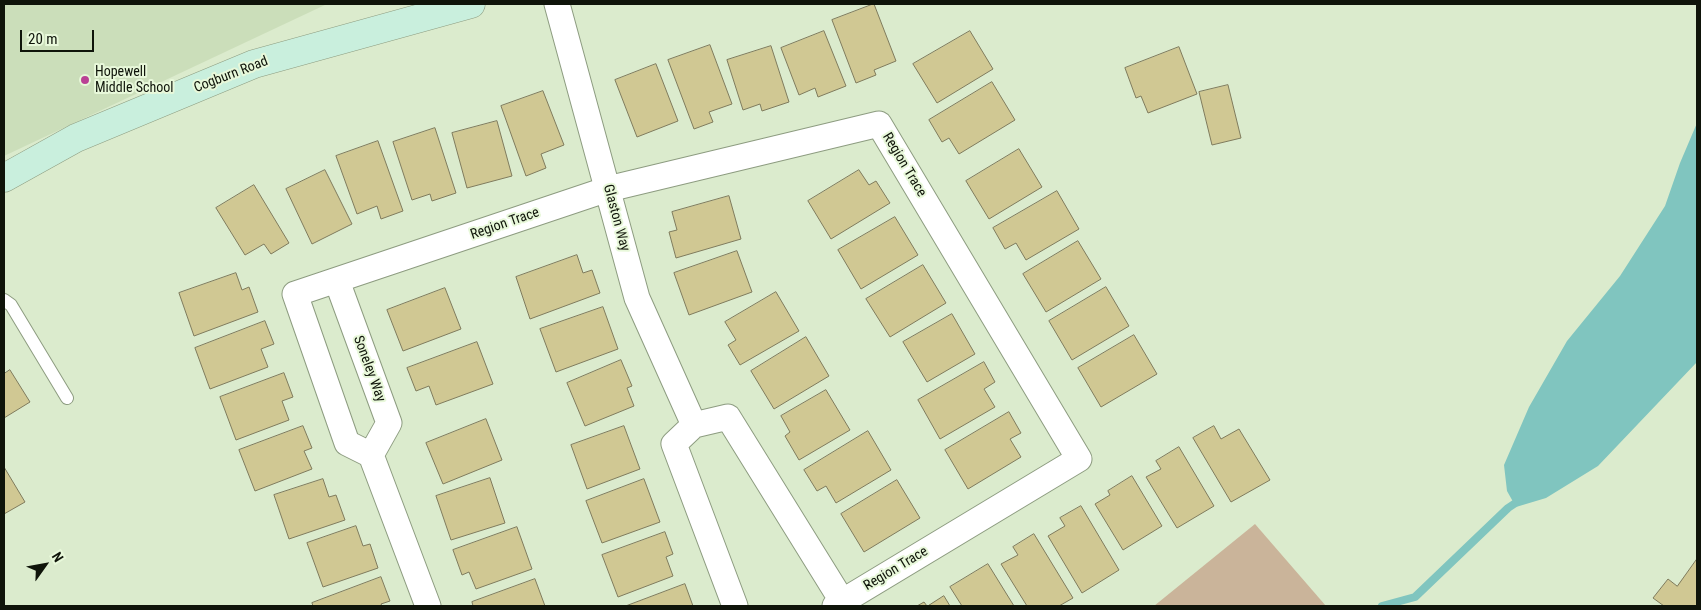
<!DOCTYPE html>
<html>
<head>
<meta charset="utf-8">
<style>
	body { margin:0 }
	#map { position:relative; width:1701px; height:610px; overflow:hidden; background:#dbebcd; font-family:"Roboto Condensed",sans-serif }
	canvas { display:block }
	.frame { position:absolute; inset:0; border:5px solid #0f140a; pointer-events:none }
	.north { position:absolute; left:20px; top:540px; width:50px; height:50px; -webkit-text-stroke:4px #e8f8da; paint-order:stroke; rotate:58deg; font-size:14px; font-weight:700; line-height:20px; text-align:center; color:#0f140a }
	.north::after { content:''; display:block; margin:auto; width:18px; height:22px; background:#0f140a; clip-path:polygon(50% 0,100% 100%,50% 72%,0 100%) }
	.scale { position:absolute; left:20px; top:30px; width:74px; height:22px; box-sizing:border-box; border:2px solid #0f140a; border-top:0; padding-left:6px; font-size:15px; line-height:18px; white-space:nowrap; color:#0f140a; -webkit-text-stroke:4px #e8f8da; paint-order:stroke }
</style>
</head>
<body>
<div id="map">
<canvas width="1701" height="610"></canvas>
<div class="frame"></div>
<div class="north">N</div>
<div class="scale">20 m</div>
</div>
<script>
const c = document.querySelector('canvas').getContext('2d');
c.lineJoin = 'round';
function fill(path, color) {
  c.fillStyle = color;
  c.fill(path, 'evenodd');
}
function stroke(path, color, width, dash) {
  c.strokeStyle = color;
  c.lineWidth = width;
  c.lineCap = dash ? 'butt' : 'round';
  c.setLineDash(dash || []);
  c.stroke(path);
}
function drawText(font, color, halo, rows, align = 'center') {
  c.font = font + ' "Roboto Condensed",sans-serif';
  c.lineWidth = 4;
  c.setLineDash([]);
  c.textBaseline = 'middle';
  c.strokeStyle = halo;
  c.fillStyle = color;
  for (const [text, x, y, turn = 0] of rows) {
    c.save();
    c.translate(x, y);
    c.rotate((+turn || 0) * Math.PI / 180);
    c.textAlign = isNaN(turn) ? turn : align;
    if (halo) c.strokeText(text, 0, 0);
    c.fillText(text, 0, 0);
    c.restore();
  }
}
fill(new Path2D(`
	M4,4H327L4,156Z`), '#cbdeba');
fill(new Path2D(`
	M1255,524L1326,606H1154Z`), '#cab49a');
fill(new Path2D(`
	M1697,123V362L1598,466L1546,498L1516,507L1507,491L1504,465L1529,407L1567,341L1620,276L1665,206L1680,163Z`), '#80c5bf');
stroke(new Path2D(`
	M1382,606L1415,597L1508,508L1514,504`), '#80c5bf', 8);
const building = new Path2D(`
	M874,4L896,61L874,70L876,75L856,83L832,20Z
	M824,31L846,86L818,97L815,88L799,95L781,48Z
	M970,31L993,69L937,103L913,64Z
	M710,45L732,104L709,112L713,122L694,129L668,60Z
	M771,46L789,102L762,111L760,104L743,110L727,60Z
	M1179,47L1197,94L1148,113L1141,96L1136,98L1125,68Z
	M656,64L678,121L637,137L615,80Z
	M992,82L1015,120L959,154L949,138L942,142L929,120Z
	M1228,85L1241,138L1212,145L1199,92Z
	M543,91L564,145L541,154L546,168L526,176L501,106Z
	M497,121L512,176L467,188L452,133Z
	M435,128L456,193L432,201L430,194L412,200L393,142Z
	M378,141L403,211L381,219L377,206L357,214L336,156Z
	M1019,149L1042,187L989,219L966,181Z
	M325,170L352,224L312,244L286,189Z
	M859,170L869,185L876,181L890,203L831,239L808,201Z
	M254,185L289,243L271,254L264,244L245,255L216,208Z
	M1057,191L1079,229L1026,260L1016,243L1005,249L993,228Z
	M729,196L741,239L676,258L669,232L677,230L672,212Z
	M895,217L918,255L861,289L838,250Z
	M1078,241L1101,279L1046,312L1023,274Z
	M737,251L752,292L689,315L674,273Z
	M577,255L583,273L592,270L600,293L530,319L516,277Z
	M923,265L946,303L890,337L866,299Z
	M236,273L242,290L249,287L258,312L194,336L179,293Z
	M1106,287L1129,326L1072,360L1049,321Z
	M445,288L461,329L403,351L387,310Z
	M776,292L799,331L740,365L728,345L736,340L725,322Z
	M603,307L618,349L556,372L540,329Z
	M952,314L975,354L927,382L903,342Z
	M265,321L274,344L261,349L268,367L210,389L195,348Z
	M1134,335L1157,374L1101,407L1078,368Z
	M806,337L829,376L774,409L751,371Z
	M477,342L493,384L436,405L429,386L416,391L407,368Z
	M621,360L632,386L627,388L634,406L585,426L567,383Z
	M984,362L995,382L984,389L995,407L940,439L918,400Z
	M10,370L30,402L4,418V374Z
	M284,373L293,397L282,401L289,420L236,440L220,397Z
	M826,390L850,430L799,460L785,436L790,432L781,416Z
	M1009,412L1021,433L1010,439L1021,457L968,489L945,450Z
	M486,419L502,460L443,484L426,443Z
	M303,426L312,448L304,451L312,469L255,491L239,450Z
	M624,426L640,469L587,489L571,445Z
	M1214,426L1221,439L1239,429L1270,480L1231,502L1193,438Z
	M868,431L891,470L836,503L826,486L817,491L804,470Z
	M1179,447L1214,506L1177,528L1146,477L1161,469L1156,461Z
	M4,467L25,502L4,514Z
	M1132,476L1162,526L1123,550L1095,504L1110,495L1108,491Z
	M490,478L505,523L451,540L436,496Z
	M323,479L329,497L336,495L345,520L289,539L274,495Z
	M644,479L660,522L602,543L586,501Z
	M897,480L920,518L864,552L841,514Z
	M1081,506L1119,570L1082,593L1048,536L1065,526L1060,518Z
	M356,526L363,546L370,544L378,568L323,587L307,543Z
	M517,527L532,569L476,589L469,572L462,575L453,550Z
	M665,532L673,554L666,557L673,576L618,597L602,555Z
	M1034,534L1073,598L1059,606H1027L1001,564L1018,555L1013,547Z
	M1697,559V606H1664L1653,598L1668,579L1677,586Z
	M988,564L1014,606H962L950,587Z
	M381,577L390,601L381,604L382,606H313L312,603Z
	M535,579L545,606H473L472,602Z
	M685,584L693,606H626Z
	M944,596L950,606H917L924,602L927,606Z`);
fill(building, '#d0c893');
stroke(building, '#7f7b5d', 1);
const lane = new Path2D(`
	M4,300L11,305L67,398`);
const street = new Path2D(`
	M557,4L637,298L694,425
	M337,281L389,423L371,455L347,443L295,294L608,189L879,124L1079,459L835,606
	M371,455L428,606
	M735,606L674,444L694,425L728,417L842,601`);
const secondary = new Path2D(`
	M4,178L76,138L254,64L471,4`);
stroke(lane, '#8d9c80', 14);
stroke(street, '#8d9c80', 27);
stroke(secondary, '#8d9c80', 29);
stroke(lane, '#fff', 12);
stroke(street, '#fff', 25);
stroke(secondary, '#c9efdd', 28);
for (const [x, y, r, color] of [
	[85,80,5,"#ba4195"]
]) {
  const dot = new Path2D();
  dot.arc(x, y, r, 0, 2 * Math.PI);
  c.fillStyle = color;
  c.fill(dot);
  stroke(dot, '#e8f8da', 2);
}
drawText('14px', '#0f140a', '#e8f8da', [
	["Hopewell",95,72],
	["Middle School",95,88]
], 'left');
drawText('14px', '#0f140a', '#e8f8da', [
	["Cogburn Road",231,75,-21],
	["Region Trace",904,165,59],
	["Glaston Way",616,218,75],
	["Region Trace",505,224,-19],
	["Soneley Way",369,369,70],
	["Region Trace",896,569,-31]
]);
</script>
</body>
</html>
